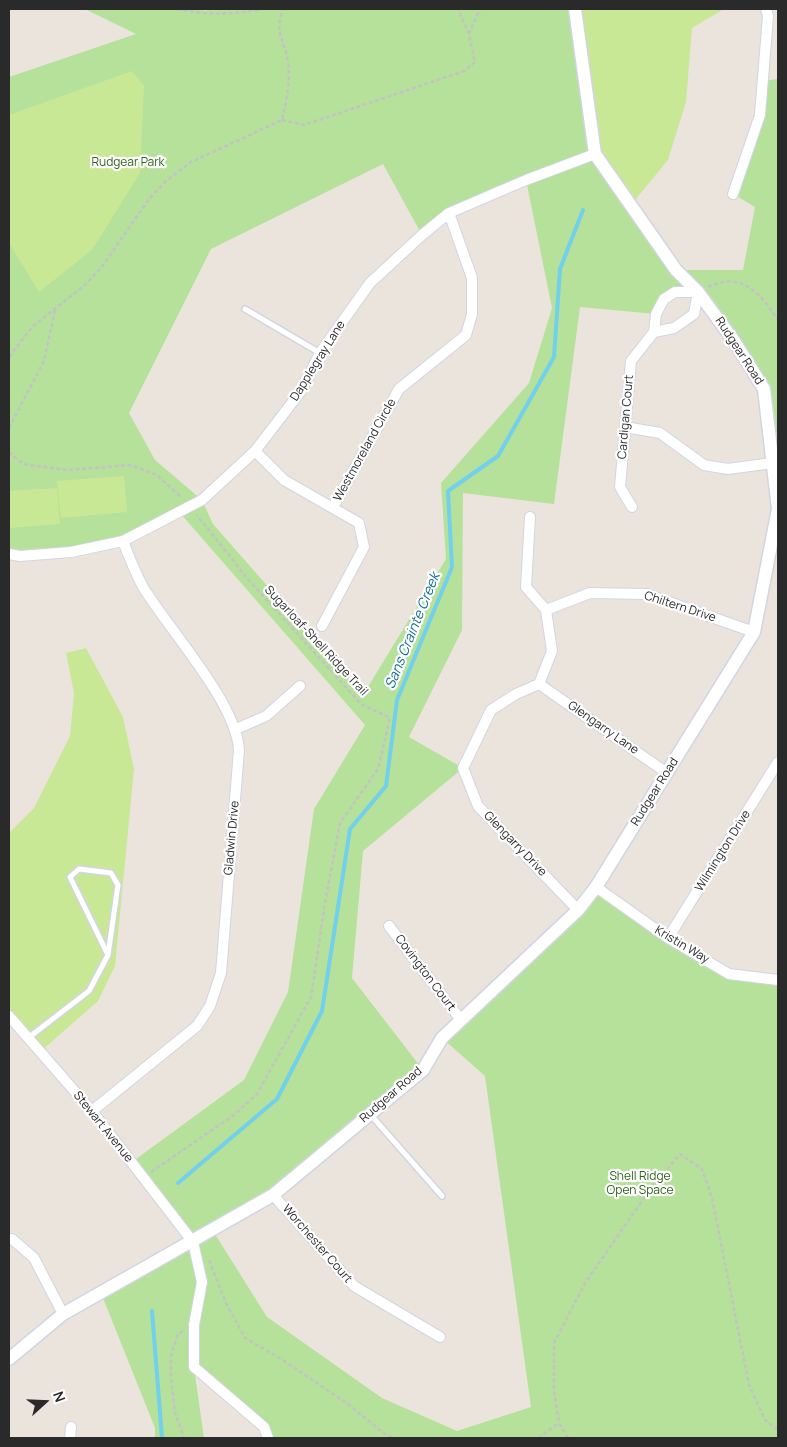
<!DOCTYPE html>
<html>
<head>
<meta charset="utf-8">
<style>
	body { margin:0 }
	#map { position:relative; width:787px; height:1447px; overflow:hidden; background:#ebe4dc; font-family:Manrope,sans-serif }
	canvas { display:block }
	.frame { position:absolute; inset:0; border:10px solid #2a2a2a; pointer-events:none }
	.north { position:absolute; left:20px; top:1377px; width:50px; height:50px; -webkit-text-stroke:4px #fff; paint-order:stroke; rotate:70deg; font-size:14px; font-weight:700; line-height:20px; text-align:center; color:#2a2a2a }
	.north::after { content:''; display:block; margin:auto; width:18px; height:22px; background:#2a2a2a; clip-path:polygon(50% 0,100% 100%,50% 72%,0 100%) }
</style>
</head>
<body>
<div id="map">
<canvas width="787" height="1447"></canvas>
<div class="frame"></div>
<div class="north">N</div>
</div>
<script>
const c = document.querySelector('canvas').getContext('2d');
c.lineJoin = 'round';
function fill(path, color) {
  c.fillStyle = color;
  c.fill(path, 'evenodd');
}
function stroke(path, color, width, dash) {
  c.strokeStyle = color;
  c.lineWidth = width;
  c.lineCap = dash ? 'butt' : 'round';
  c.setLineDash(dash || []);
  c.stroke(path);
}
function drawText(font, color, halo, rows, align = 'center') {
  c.font = font + ' Manrope,sans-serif';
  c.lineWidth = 4.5;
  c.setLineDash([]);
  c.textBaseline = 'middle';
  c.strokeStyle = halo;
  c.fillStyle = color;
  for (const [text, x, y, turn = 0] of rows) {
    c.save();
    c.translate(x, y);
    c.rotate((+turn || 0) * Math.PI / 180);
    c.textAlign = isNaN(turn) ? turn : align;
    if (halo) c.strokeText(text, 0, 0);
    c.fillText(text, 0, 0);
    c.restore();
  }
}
fill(new Path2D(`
	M85,9H202L204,11L212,9H575L592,127L676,270H743L755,207L733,194L760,115L762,81L778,79V509L764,389L698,292H675L656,314L580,307L554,504L463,493L462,630L409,737L463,768L363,851L352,978L423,1070L273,1195L213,1231L267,1317L382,1398L457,1431L531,1407L485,1076L442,1038L596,887L729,974L778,980V1438H268L264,1427L194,1368L204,1438H155V1428L101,1293L193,1241L132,1162L244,1080L288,992L314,809L365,725L180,513L123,541L71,552L9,553V77L136,34ZM383,164L422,235L449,213L526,180L552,308L529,383L441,483L446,559L363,695L213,524L202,500L155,460L129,413L211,249Z`), '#b5e19a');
fill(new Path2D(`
	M575,9H724L692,28L686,102L668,160L630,206L595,154Z
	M132,71L144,86L140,173L92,250L39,292L9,243V115Z
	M124,476L127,512L61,518L57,481Z
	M57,488L60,524L9,528V491Z
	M86,648L123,717L134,769L115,966L98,1001L40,1052L9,1016V833L34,808L70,736L74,693L66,653Z`), '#c9e895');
stroke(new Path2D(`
	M178,1183L277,1099L322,1011L350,829L386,786L397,700L452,567L448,491L498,456L554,357L560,269L583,210
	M152,1311L162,1438`), '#71d0eb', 4);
const service = new Path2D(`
	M245,309L320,353
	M28,1038L89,991L108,955L118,885L111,873L79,869L70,877L108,955
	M370,1114L442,1196`);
const minor = new Path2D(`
	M733,194L760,115L768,16L766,9
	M625,427L660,433L704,465L728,469L772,463
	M255,451L284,480L359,523L364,547L322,626
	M333,507L399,389L466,335L472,314V278L449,213
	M632,507L620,487L631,361L654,332L656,314L664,299L675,292H698L694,314L674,328L654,332
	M530,517L526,587L546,610L552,651L539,684L516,694L491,710L463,768L478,806L578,910
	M9,554L20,556L71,552L123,541L202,500L255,451L301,391L320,353L370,283L422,235L449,213L526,180L595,154
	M546,610L590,593L646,594L754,632
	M539,684L667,773
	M236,729L266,716L300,686
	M596,887L668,938L729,974L778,980
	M389,926L461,1020
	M668,938L778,762
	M9,1016L92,1111L193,1242L202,1282L194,1325V1367L264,1427L268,1438
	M92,1111L197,1026L210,1006L221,973L239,750C236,702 169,630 143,587C135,572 129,557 123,541
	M273,1195L354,1286L440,1337
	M12,1239L34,1258L63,1314
	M70,1438L71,1427`);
const tertiary = new Path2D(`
	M9,1359L63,1314L273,1195L423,1070L442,1038L578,910L596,887L754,632L778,509L764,389L734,341L698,292L676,270L595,154L575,9`);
stroke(service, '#d1d5e2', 8);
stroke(minor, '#d1d5e2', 12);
stroke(tertiary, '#d1d5e2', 15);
stroke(new Path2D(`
	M177,9C206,15 232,15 262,9
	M469,34L480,9
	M282,120L304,125L464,71L475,62L469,34L458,9
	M708,287C742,271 760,293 778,320
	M9,357L33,326L85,285L101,268L149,199L166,181L191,162L282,120C286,101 291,81 288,62C284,37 274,35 283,9
	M9,428L44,361L55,310
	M9,452L23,464L67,470L130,465L157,475L182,498
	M151,1172L234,1115L257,1094L311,997L325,903L340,823L378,769L390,718L361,704L247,578L197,515
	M209,1260L226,1303L245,1338L283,1360L348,1404L386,1435L396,1438
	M183,1331L178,1334L171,1355V1378L175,1412L184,1438
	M538,1438L559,1423
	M568,1438L559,1423L554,1391V1343L585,1283L649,1191L680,1154L702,1169L712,1198L749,1385L765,1420L778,1430`), '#c3c3c3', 2.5, [4, 2.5]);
stroke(service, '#fff', 5);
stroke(minor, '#fff', 10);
stroke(tertiary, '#fff', 12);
drawText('12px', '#2e641c', '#fff', [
	["Rudgear Park",128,163],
	["Shell Ridge",640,1177],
	["Open Space",640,1191]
]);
drawText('12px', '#2a2a2a', '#fff', [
	["Rudgear Road",739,351,57],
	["Dapplegray Lane",318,361,-58],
	["Cardigan Court",626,417,-85],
	["Westmoreland Circle",365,450,-61],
	["Chiltern Drive",680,607,18],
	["Sugarloaf-Shell Ridge Trail",316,641,47],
	["Glengarry Lane",603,728,35],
	["Rudgear Road",655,792,-58],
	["Gladwin Drive",232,838,-85],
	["Glengarry Drive",515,844,46],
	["Wilmington Drive",723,851,-58],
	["Kristin Way",682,945,31],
	["Covington Court",425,973,53],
	["Rudgear Road",391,1095,-41],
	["Stewart Avenue",103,1127,51],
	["Worchester Court",317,1244,49]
]);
drawText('italic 14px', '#116f96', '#fff', [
	["Sans Crainte Creek",413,631,-68]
]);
</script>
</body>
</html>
